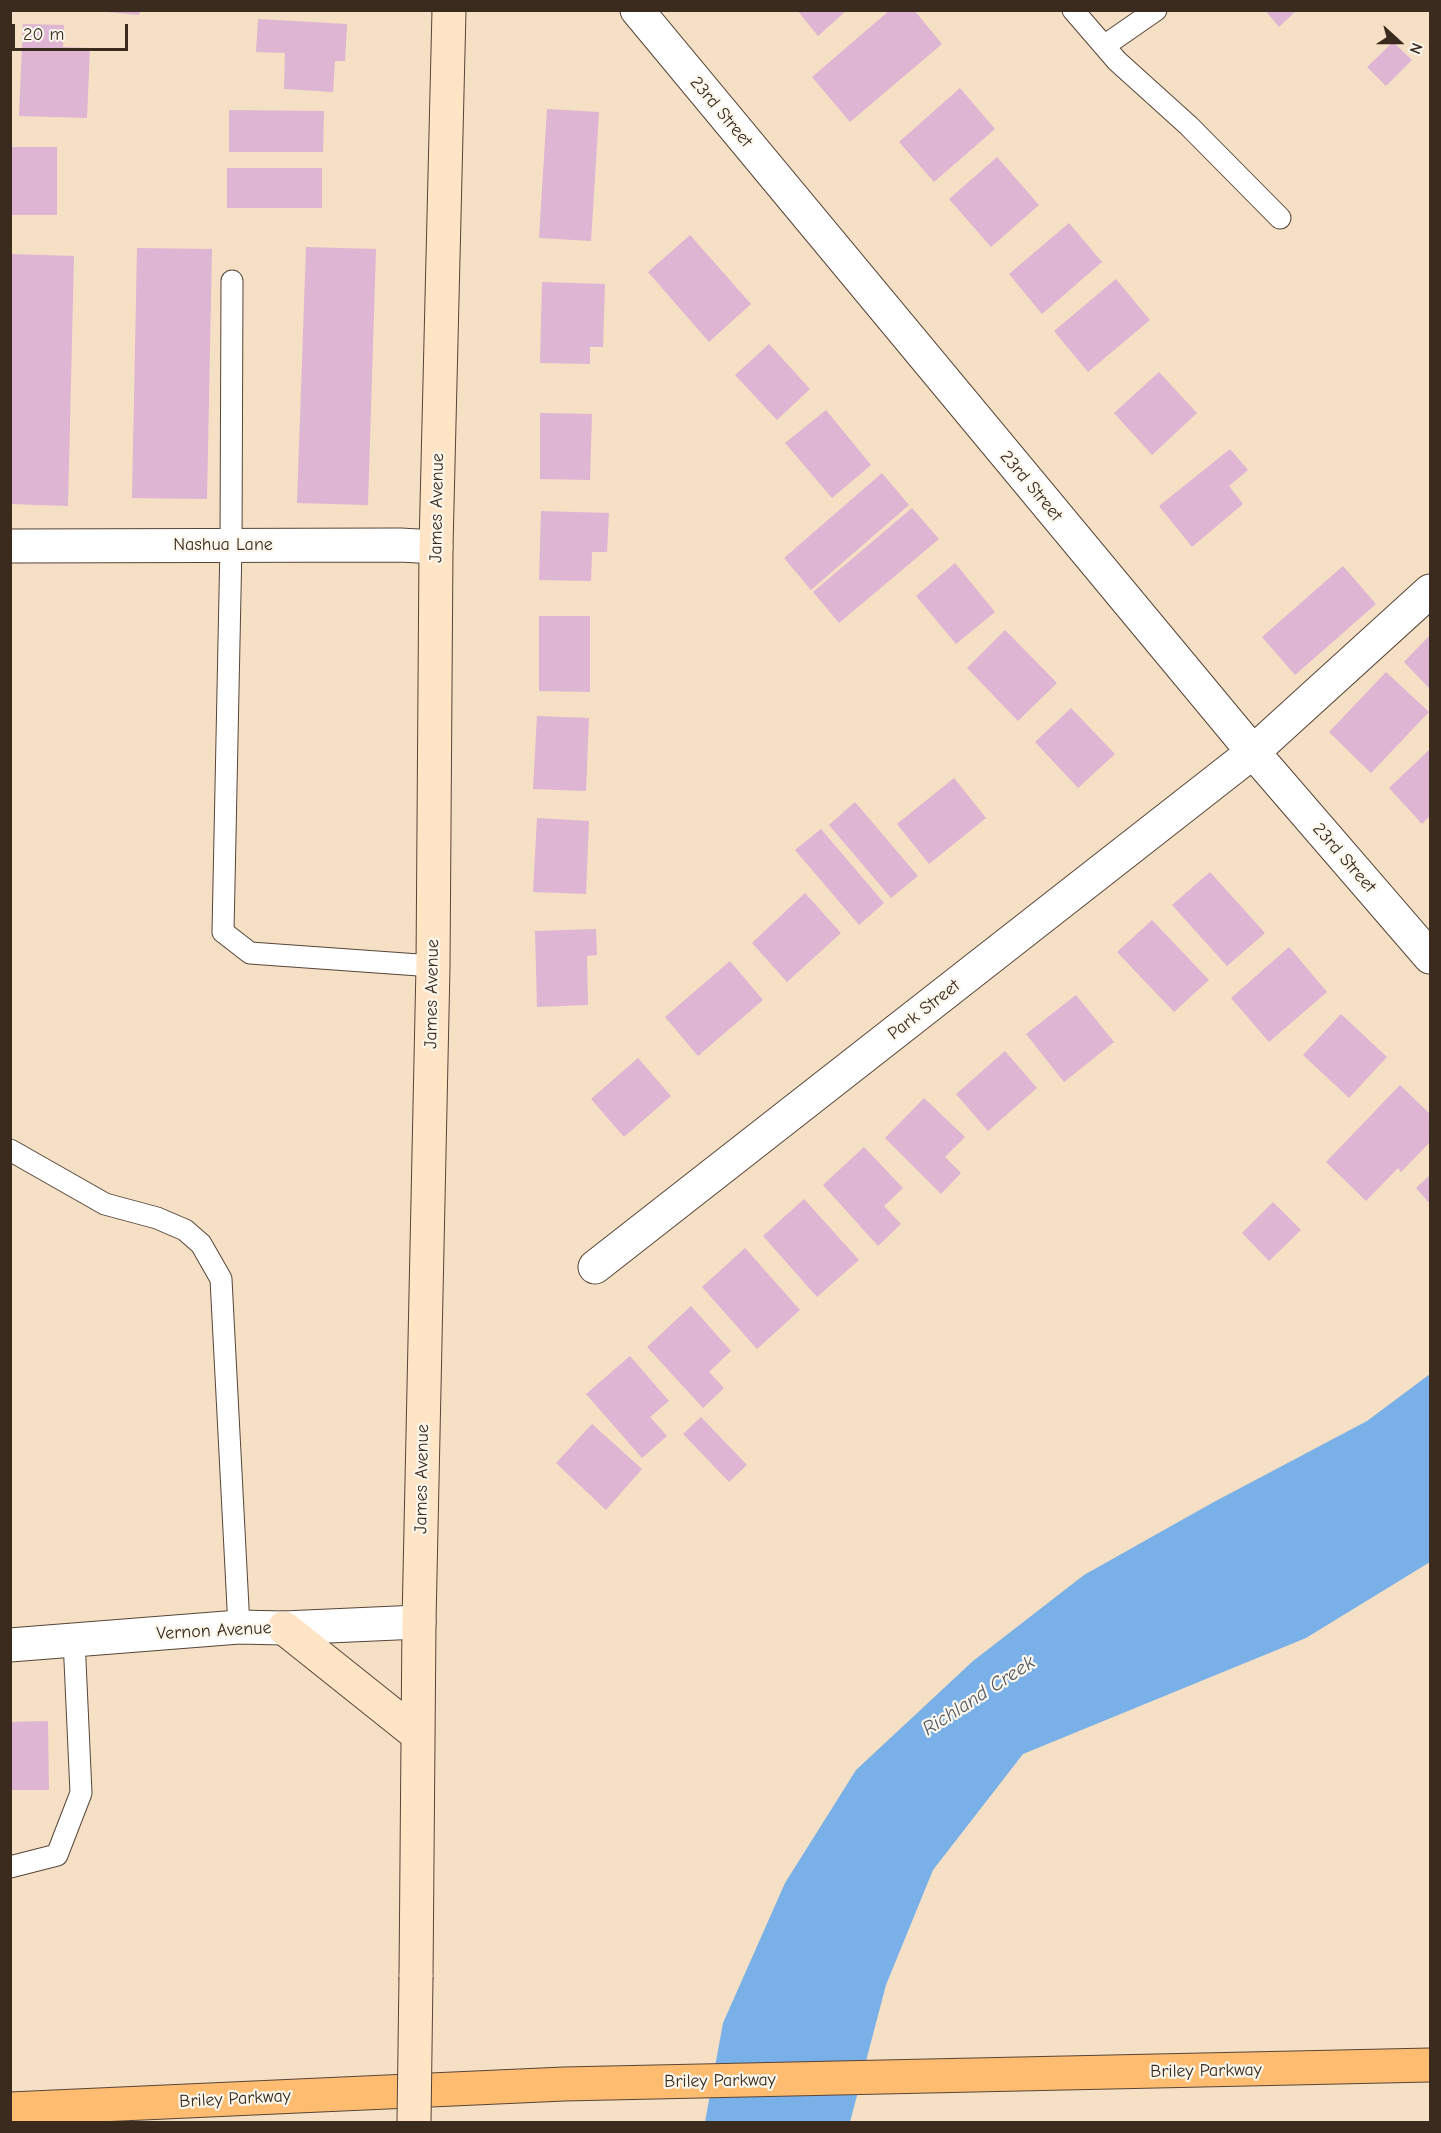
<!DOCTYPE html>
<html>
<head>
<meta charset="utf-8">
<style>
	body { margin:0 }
	#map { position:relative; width:1441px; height:2133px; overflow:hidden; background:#f5dfc5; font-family:"Comic Neue",sans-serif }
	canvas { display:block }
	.frame { position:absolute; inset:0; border:12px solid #3b2a1e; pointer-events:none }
	.north { position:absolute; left:1369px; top:12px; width:60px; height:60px; -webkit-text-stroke:4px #fbf7ec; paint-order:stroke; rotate:111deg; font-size:16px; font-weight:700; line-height:24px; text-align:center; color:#3b2a1e }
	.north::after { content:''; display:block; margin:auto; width:21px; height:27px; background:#3b2a1e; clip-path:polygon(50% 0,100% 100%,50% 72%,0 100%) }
	.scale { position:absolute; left:12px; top:24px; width:116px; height:27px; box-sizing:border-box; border:3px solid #3b2a1e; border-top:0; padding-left:8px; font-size:18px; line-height:21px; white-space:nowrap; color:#3b2a1e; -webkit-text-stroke:4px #fbf7ec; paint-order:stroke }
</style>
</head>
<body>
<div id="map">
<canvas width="1441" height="2133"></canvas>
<div class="frame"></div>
<div class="north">N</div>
<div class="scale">20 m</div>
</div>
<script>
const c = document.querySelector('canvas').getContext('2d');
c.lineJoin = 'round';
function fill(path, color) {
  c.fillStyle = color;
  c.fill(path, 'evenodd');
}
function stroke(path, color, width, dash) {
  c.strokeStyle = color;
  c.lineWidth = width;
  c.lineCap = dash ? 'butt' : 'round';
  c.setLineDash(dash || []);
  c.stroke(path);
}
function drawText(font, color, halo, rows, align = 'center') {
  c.font = font + ' "Comic Neue",sans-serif';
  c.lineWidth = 4.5;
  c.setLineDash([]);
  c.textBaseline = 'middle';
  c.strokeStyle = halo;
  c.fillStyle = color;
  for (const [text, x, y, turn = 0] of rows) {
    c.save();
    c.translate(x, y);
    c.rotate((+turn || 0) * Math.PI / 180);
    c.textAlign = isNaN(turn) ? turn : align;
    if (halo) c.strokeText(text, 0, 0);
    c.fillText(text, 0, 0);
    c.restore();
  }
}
fill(new Path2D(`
	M1430,1374V1562L1306,1638L1023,1754L933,1870L886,1985L850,2122H705L723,2023L785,1883L856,1770L973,1661L1084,1575L1212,1503L1367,1421Z`), '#7ab0e8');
fill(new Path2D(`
	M107,10H140L139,15L107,12Z
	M797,10H847L818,36Z
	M890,10H914L942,44L850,122L812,77Z
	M1265,10H1297L1279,27Z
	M258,19L347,24L345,61H335L333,92L284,89L285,53L256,52Z
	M23,24L64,25L63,47L90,48L87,118L19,116Z
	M1393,42L1412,60L1386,86L1367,67Z
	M960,88L995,129L934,182L899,142Z
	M547,109L599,112L591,241L539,238Z
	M229,110L324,111L323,152H229Z
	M11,147H57V215H11Z
	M997,157L1039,205L991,247L949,199Z
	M227,168H322V208H227Z
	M1069,223L1102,262L1042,314L1009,274Z
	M690,235L751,304L709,342L648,272Z
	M306,247L376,249L368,505L297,503Z
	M137,248L212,249L207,499L132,498Z
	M10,254L74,256L68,506L10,504Z
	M1116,279L1150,320L1088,372L1054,331Z
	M542,282L605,284L603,347H590V364L540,363Z
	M769,344L810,389L777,420L735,375Z
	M1159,372L1197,413L1152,455L1114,413Z
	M826,410L871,465L832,498L785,443Z
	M540,413L592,414L590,480L540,479Z
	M1230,449L1248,470L1229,486L1243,504L1192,547L1159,506Z
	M882,473L909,505L811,590L784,558Z
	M912,508L939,539L839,623L813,592Z
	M541,511L609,513L607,552H592L591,581L539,580Z
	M955,563L995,612L956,644L916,596Z
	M1343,566L1376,604L1295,675L1262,637Z
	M539,616H590V692L539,691Z
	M1005,630L1057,683L1018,721L967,668Z
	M1430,635V689L1404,662Z
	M1386,672L1429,712L1371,773L1329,732Z
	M1071,708L1115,754L1078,788L1035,742Z
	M537,716L589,718L586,791L533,789Z
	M1429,750L1430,816L1422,824L1389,788Z
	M954,778L986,818L929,864L897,824Z
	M855,802L918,876L891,898L829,825Z
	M537,818L589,821L586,894L533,892Z
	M821,829L884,903L859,925L795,850Z
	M1210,872L1265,933L1227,966L1172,905Z
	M805,893L841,933L787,982L752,943Z
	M1152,920L1209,980L1174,1012L1117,952Z
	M596,929L597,955L587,956L588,1005L537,1007L535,931Z
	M1289,947L1327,992L1269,1042L1231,998Z
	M730,961L763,1000L698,1056L665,1017Z
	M1076,995L1114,1042L1064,1082L1026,1034Z
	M1341,1014L1387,1057L1349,1098L1303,1055Z
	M1005,1051L1037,1088L988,1131L956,1094Z
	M638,1058L671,1096L624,1137L591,1099Z
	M1400,1085L1430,1114V1142L1401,1172L1398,1168L1366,1201L1326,1162Z
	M924,1098L965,1137L945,1157L961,1173L941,1194L885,1138Z
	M864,1147L903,1188L884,1206L901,1224L878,1246L823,1185Z
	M1430,1175V1204L1416,1188Z
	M804,1199L859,1260L817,1297L763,1236Z
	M1273,1202L1301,1230L1269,1261L1242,1233Z
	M745,1248L800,1310L757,1349L702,1287Z
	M691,1306L731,1351L709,1372L724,1388L703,1408L647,1347Z
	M630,1356L669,1401L650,1417L667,1436L642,1458L586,1394Z
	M701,1417L747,1465L729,1482L683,1434Z
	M592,1424L642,1469L606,1510L556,1463Z
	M48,1721L49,1790H10V1722Z`), '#deb5d2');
const lane = new Path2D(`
	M1073,10L1117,61L1189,126L1280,218
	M1104,46L1156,10
	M232,281L231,545L223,932L250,953L433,966
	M10,1150L105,1204L157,1218L185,1230L201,1244L221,1279L239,1627
	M10,1867L57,1855L81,1793L74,1639`);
const street = new Path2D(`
	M637,10L1253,752L1430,957
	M10,546L400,545L436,547
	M595,1267L1253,752L1430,591
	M10,1645L239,1627L284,1628L419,1622`);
const secondary = new Path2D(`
	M284,1628L418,1735
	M416,1977L419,1622L433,966L436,547L449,10`);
const highway = new Path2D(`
	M10,2109L564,2084L1430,2065`);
stroke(lane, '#574537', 23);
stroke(street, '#574537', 35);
stroke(secondary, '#574537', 35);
stroke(highway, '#574537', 35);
stroke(lane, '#fff', 21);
stroke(street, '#fff', 33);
stroke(secondary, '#ffe4c6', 33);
stroke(highway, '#febc70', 33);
const secondaryBridge = new Path2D(`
	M414,2122L416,1977`);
stroke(secondaryBridge, '#574537', 35, []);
stroke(secondaryBridge, '#ffe4c6', 33);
drawText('18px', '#3b2a1e', '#fbf7ec', [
	["23rd Street",721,112,50],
	["23rd Street",1031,486,50],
	["James Avenue",437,508,-89],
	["Nashua Lane",223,545],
	["23rd Street",1344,858,49],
	["James Avenue",432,994,-89],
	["Park Street",924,1010,-38],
	["James Avenue",422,1479,-89],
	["Vernon Avenue",214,1631,-3],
	["Briley Parkway",1206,2071,-1],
	["Briley Parkway",720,2081,-1],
	["Briley Parkway",235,2099,-3]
]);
drawText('italic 20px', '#515965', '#fbf7ec', [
	["Richland Creek",979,1696,-33]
]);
</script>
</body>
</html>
